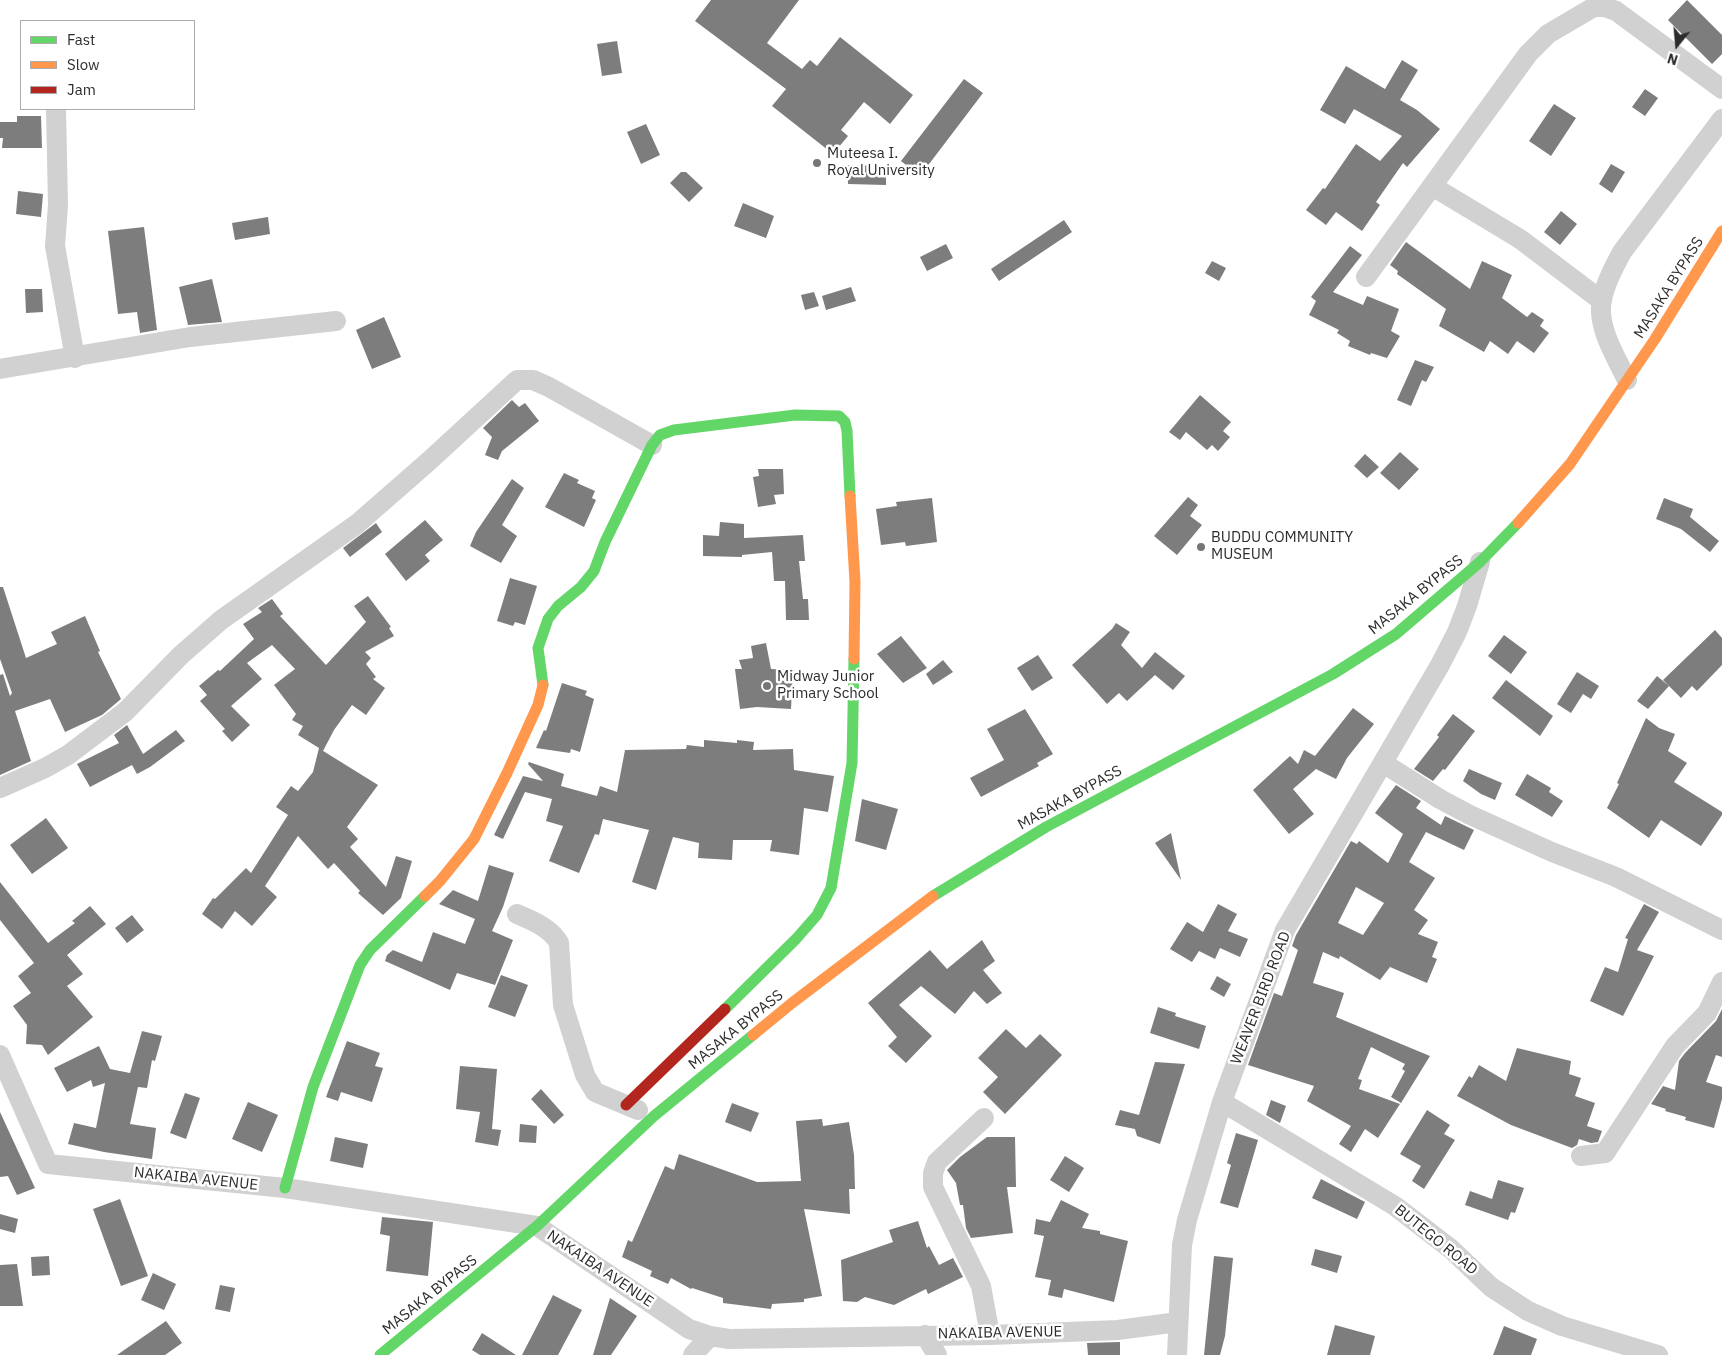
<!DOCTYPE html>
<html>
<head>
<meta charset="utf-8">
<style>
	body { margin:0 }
	#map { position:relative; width:1722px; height:1355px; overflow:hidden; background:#fff; font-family:"IBM Plex Sans",sans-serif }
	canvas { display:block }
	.legend { position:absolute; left:20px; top:20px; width:175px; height:90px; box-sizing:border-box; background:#fff; border:1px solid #ababab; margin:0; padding:6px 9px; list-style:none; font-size:15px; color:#2c2c2c }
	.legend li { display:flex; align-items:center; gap:10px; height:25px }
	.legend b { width:25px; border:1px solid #ababab }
	.north { position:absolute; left:1652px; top:20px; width:50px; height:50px; -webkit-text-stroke:4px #fff; paint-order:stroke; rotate:197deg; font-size:14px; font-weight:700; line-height:20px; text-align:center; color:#2c2c2c }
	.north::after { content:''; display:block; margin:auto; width:18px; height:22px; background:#2c2c2c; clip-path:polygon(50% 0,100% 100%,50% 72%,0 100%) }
</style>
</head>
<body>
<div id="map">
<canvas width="1722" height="1355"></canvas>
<ul class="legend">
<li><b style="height:6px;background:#63d668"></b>Fast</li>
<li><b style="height:6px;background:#ff974d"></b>Slow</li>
<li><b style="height:6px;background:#b3261e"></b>Jam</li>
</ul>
<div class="north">N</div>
</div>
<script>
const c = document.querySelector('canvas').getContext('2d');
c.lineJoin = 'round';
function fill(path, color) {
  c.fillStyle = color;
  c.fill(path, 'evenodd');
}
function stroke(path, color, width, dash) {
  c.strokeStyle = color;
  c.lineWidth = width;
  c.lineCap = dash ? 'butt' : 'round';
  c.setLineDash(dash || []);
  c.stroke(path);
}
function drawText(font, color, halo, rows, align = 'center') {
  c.font = font + ' "IBM Plex Sans",sans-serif';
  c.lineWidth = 5;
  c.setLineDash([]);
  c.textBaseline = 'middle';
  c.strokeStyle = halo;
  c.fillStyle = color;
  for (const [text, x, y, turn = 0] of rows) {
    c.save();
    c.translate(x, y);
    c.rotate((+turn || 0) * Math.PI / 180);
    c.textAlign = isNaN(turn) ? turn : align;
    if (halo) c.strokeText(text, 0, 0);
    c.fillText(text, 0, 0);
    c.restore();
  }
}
fill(new Path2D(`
	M711,0H799L767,43L802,69L810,60L817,66L840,37L913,95L890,124L864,102L841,130L848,136L833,154L772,106L786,89L695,21Z
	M1687,0L1722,35V54L1712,64L1668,20Z
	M617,41L622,73L602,76L597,44Z
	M1402,60L1418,70L1400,100L1417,110L1440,129L1407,167L1403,163L1376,202L1380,205L1362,231L1336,212L1326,225L1306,210L1323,188L1325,189L1356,144L1380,161L1402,136L1354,109L1345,124L1320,110L1346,66L1385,89Z
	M964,79L983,93L920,176L901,161Z
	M1645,89L1658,98L1645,116L1632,107Z
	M1554,104L1576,118L1551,156L1529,141Z
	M17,116H41L42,148H2L3,138H0V122H17Z
	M646,124L660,155L641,164L627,132Z
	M1611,164L1625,172L1612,193L1599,184Z
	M848,165L886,166V185L848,184Z
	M681,172H686L703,188L689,202L670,183Z
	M18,191L43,194L41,217L16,214Z
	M743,203L774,216L766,238L734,226Z
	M1561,211L1577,224L1560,245L1544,232Z
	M268,217L270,234L235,240L232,223Z
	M1064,220L1072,232L999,281L991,269Z
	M144,227L157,330L140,333L137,312L118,314L108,231Z
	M1406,242L1470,289L1482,261L1512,275L1502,298L1527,317L1532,312L1544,320L1540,326L1549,333L1534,353L1517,341L1508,354L1490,341L1484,352L1439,326L1446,309L1397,274L1398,271L1390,265Z
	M946,244L953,258L927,271L920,257Z
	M1350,246L1362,255L1333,292L1363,305L1367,296L1399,309L1391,331L1400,336L1387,358L1371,353L1370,355L1348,346L1350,341L1337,333L1339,330L1309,315L1316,301L1311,297Z
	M1212,261L1226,268L1219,281L1205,273Z
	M212,279L222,322L188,325L179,287Z
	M851,287L856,301L826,310L822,296Z
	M25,289H42L43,312L26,313Z
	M814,292L819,306L805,310L801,295Z
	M384,317L401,357L372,369L356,330Z
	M1415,360L1434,367L1426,382L1422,380L1411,406L1397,400Z
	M1200,395L1231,422L1223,431L1230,437L1218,451L1212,445L1207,450L1186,432L1180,440L1169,432Z
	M512,400L519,407L525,403L539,421L502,451L498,460L485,455L492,437L483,428Z
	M1400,452L1419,469L1399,490L1380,473Z
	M1365,454L1379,467L1367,478L1354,466Z
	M758,469H783L784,494L774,495L776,504L758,507L753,477L759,476Z
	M564,473L579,480L577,483L595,491L592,498L596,500L584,527L545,507Z
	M512,479L524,488L502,525L517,536L501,563L470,546L476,532Z
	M1188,497L1198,505L1190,516L1202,525L1177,555L1154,536Z
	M932,498L937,542L906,546L905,542L881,545L876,509L897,506L896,502Z
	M1664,498L1693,509L1690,517L1719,541L1710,552L1681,529L1656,519Z
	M425,520L443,540L425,555L430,561L406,581L385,554Z
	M720,522L744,524V538L803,535L805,561H799L803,599H808L809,620H786L785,581H774L772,552L742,555V557L703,556V535L719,536Z
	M376,523L382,532L350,557L343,548Z
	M510,578L537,586L525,625L515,622L513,626L497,621Z
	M0,587H3L26,658L57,644L51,632L85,616L100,651L98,652L121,699L102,715L65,732L50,699L15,711L31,761L0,775V675L3,674L10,696L12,693L0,659Z
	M368,596L391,627L389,628L394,636L365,652L371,658L366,664L376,677L373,679L385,688L366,715L352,705L334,730L323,751L320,749L378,785L347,827L358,839L350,847L386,887L396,856L412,861L401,898L383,915L358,893L360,891L334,863L328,869L298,836L265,886L277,897L252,926L235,911L222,929L202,914L213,898L215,899L246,868L251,873L288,815L276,807L291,786L298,791L313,772L319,748L298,735L303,726L292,720L296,714L274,685L295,669L272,645L247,663L262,679L231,706L250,725L232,742L222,731L225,729L200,701L207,695L199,686L218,670L220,671L254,639L243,624L262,612L258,608L272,599L283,614L280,616L326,665L366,622L354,606Z
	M1116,623L1130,632L1121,645L1142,668L1155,652L1185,676L1173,690L1155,675L1127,701L1119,693L1107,704L1072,665L1112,629Z
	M1715,630L1722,638V665L1697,691L1692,686L1681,698L1663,680Z
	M1504,635L1527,652L1511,674L1488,656Z
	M901,636L927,668L903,683L877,654Z
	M766,643L771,669L793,670L791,709L757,707L740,709L735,669H742L739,660L753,658L751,646Z
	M1038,655L1053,678L1032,691L1017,668Z
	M943,660L953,672L933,685L926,674Z
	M1577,672L1599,686L1591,699L1583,694L1571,713L1557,704Z
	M1657,676L1669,686L1648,709L1637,701Z
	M1506,680L1553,716L1540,736L1492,698Z
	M562,683L587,691L585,695L594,699L580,752L571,749L570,753L536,748L544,730L546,731Z
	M1353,708L1374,724L1347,758L1336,779L1316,769L1293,789L1314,814L1289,834L1253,790L1290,756L1298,764L1304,750L1315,756Z
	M1025,709L1053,754L1037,763L1039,766L981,797L970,778L1004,760L987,729Z
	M1453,714L1475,731L1445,770L1443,769L1433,781L1414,769L1439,737L1437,735Z
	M1646,718L1659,728L1675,734L1668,751L1687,763L1674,782L1722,812V815L1701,846L1661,820L1649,838L1607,808L1619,784L1617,783Z
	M127,725L143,754L176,730L185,741L150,767L137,774L132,765L90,787L77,764L119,743L114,735Z
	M704,740L737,743V740L754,742L753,750L793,749L794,770L834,776L828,812L804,808L799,855L770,851L772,840H733L732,860L698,858L699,843L673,837L656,890L632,882L649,830L603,819L599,835L595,834L579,873L549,861L563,826L546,821L552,799L525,792L503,839L494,835L523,776L543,781L528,764L529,762L564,774L561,786L597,796L600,786L617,792L625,750L686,749L687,745L704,747Z
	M1469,769L1502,783L1495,800L1481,794L1463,781Z
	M1527,774L1551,788L1549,792L1563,801L1552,817L1515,795Z
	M1396,785L1421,801L1416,808L1441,825L1445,816L1474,830L1464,850L1426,832L1409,862L1435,878L1414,910L1428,920L1418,934L1438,942L1432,957L1437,959L1427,983L1390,967L1380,980L1340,956L1339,959L1323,952L1313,983L1344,993L1336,1017L1430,1056L1401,1103L1391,1097L1405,1071L1402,1069L1405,1064L1371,1047L1358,1079L1362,1080L1359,1089L1400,1104L1378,1138L1365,1129L1351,1152L1339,1144L1351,1126L1307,1101L1314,1086L1248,1065L1274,993L1282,996L1298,950L1292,946L1296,935L1351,841L1357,844L1359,841L1388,863L1403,834L1375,813ZM1356,887L1384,903L1363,935L1338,923Z
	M862,799L898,809L886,850L855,841Z
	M46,818L68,848L32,874L10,845Z
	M1171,833L1181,880L1155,843Z
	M489,865L514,873L503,907L492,931L513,940L495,985L457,973L450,990L385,961L387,955L393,950L422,962L433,932L465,944L475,919L439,904L453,890L478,901Z
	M0,882L48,943L75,923L72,921L90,906L106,924L67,955L83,974L67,986L93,1017L48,1055L42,1045L26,1044L27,1025L13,1006L31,993L18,976L34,963L0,920Z
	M1218,904L1237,914L1228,931L1248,939L1240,957L1220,948L1215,959L1199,951L1192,962L1170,949L1187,922L1203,932Z
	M1644,904L1659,912L1637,950L1654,956L1623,1016L1590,1001L1605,967L1618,972L1628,939L1625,938Z
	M132,915L144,930L127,943L115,928Z
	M982,940L995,961L983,970L1002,993L987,1004L974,991L955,1014L921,986L899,1005L932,1036L906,1063L888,1046L897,1037L868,1003L930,950L947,969Z
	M501,975L528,985L515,1017L488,1007Z
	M1217,976L1231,984L1224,997L1210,989Z
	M1158,1007L1176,1013L1175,1016L1206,1026L1199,1049L1150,1033Z
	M1722,1009V1057L1716,1055L1706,1082L1722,1087V1099L1714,1128L1685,1120L1686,1117L1665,1111L1666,1109L1651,1104L1663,1086L1675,1090L1679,1061L1685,1053L1716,1021Z
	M1006,1029L1026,1048L1040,1034L1062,1055L1005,1114L983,1092L998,1077L978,1058Z
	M142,1031L162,1036L155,1061L152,1060L147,1088L138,1087L130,1124L156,1128L152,1159L104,1152L68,1144L74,1123L96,1128L105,1083L93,1087L91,1080L67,1092L54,1068L99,1046L110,1069L130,1073Z
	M347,1041L380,1053L375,1066L383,1068L372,1102L341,1092L338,1101L326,1097Z
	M1517,1048L1571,1061L1569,1074L1581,1078L1575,1096L1595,1103L1587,1126L1602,1131L1598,1142L1591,1143L1579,1139L1577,1145L1572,1148L1511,1125L1457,1096L1469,1076L1472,1078L1479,1065L1506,1081Z
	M1155,1062L1185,1064L1160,1144L1137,1136L1135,1129L1115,1125L1120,1110L1139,1115Z
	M460,1066L497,1069L492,1129L501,1130L498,1146L475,1142L480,1112L456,1109Z
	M541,1089L564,1115L554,1124L531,1099Z
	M185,1093L200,1098L186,1139L170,1133Z
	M1271,1100L1286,1106L1280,1123L1266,1115Z
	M248,1102L278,1115L262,1152L232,1139Z
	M732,1103L759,1113L751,1132L725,1122Z
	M1427,1110L1450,1125L1444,1134L1455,1140L1424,1189L1412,1181L1421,1166L1400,1154Z
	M0,1112L35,1188L17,1195L8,1176L0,1177Z
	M822,1119L823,1126L849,1122L854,1155L855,1189H849L850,1214L804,1209L822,1296L804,1299V1302L772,1304L771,1309L723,1303V1298L692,1288L691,1289L671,1278L668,1284L650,1276L652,1271L622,1257L628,1240L632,1242L665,1166L674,1170L679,1154L757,1182L801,1181L796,1121Z
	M520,1124L537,1126L536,1143L519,1142Z
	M1236,1133L1258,1140L1238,1208L1220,1203L1231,1165L1227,1163Z
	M335,1137L368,1144L363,1168L330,1161Z
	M987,1137H1015L1016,1187H1007L1013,1233L971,1238L966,1228L963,1205H960L956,1183L947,1170L960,1157Z
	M1065,1156L1084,1168L1069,1192L1050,1180Z
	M1321,1179L1365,1202L1357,1219L1312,1198Z
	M1498,1180L1524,1188L1515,1213L1511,1212L1508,1220L1465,1205L1470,1191L1492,1199Z
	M120,1199L148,1276L121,1286L93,1209Z
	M1061,1200L1089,1214L1082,1228L1100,1231V1234L1128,1241L1114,1302L1064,1289L1062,1298L1048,1295L1051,1280L1035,1277L1044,1236L1034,1234L1036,1219L1050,1222Z
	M0,1214L18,1219L15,1233L0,1229Z
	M382,1217L433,1222L428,1276L386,1271L390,1236L380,1234Z
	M918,1221L927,1248L929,1246L939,1265L953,1258L963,1277L928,1294L926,1289L894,1305L865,1297L857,1302L843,1301L841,1260L893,1242L889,1230Z
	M1315,1249L1342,1256L1337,1273L1311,1265Z
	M49,1256L50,1275L32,1276L31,1257Z
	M1214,1256L1233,1258L1225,1336L1220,1355H1204Z
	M17,1264L23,1306H0V1265Z
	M153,1273L176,1284L164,1310L141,1300Z
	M220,1285L235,1288L230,1312L215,1309Z
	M553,1295L582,1310L558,1355H522Z
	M610,1298L637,1316L611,1355H593Z
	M166,1321L182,1343L165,1355H117Z
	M1335,1325L1375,1336L1370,1355H1327Z
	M1504,1326L1537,1339L1531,1355H1493Z
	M482,1333L516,1355H480L472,1350Z
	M1120,1342V1355H1088L1087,1343Z`), '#7d7d7d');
stroke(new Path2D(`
	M56,109L58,205L55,246L75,358
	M1432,186L1520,239L1602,301
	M1366,277L1528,54L1548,34L1594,7H1605L1616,11L1722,89
	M0,369L190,337L336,321
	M1627,380C1616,357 1596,326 1602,299C1606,282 1614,267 1622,252L1722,119
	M1383,763L1440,799L1470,815L1552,852L1616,877L1722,930
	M0,788L45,768L68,755L125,712L181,655L221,620L357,524L429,461L517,380H533L549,387L652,445
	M517,914C532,921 550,927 559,943L563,1005L585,1075L595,1092L638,1110
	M0,1055L48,1164L285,1188L537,1226L689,1329L710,1336L729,1339L990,1335L1118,1330L1178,1322
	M1222,1102L1395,1206L1451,1249L1491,1287L1528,1311L1562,1326L1658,1355
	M984,1118L937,1162L933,1173V1187L981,1286L990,1335
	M1581,1156L1605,1153L1675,1046L1707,1013L1722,982
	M925,1335L937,1355
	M693,1355L710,1336
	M1177,1355L1182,1245L1187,1220L1222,1102L1285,930L1440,665L1457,632L1467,606L1480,562`), '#d1d1d1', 20);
stroke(new Path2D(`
	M543,685L538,648L548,619L558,606L581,587L594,571L605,542L652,445L660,435L674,430L795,415L839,416L845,422L847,431L850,496
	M933,896L1046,827L1333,674L1396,634L1480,562L1518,523
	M725,1009L796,939L817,915L831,888L852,763L854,659
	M285,1188L313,1087L360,965L370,950L425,896
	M380,1355L537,1226L654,1116L753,1035`), '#63d668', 11);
stroke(new Path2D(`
	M850,496L855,582L854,659
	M1518,523L1570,464L1655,339L1722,231
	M425,896L440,881L474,839L507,773L538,705L543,685
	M753,1035L792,1003L933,896`), '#ff974d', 11);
stroke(new Path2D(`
	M626,1105L725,1009`), '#b3261e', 11);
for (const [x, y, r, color] of [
	[817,163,5,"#767676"],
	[1201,547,5,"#767676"],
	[767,686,5,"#767676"]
]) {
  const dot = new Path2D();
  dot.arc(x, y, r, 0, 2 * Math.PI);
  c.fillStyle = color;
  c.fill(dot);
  stroke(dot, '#fff', 2);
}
drawText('15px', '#2c2c2c', '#fff', [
	["Muteesa I.",827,154],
	["Royal University",827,171],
	["BUDDU COMMUNITY",1211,538],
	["MUSEUM",1211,555],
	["Midway Junior",777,677],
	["Primary School",777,694]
], 'left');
drawText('15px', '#2c2c2c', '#fff', [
	["MASAKA BYPASS",1669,288,-58],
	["MASAKA BYPASS",1416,595,-39],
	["MASAKA BYPASS",1070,798,-29],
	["WEAVER BIRD ROAD",1261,998,-69],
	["MASAKA BYPASS",736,1030,-39],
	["NAKAIBA AVENUE",196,1179,6],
	["BUTEGO ROAD",1436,1240,39],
	["NAKAIBA AVENUE",600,1269,34],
	["MASAKA BYPASS",430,1295,-39],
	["NAKAIBA AVENUE",1000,1333,-1]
]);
</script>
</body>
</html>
